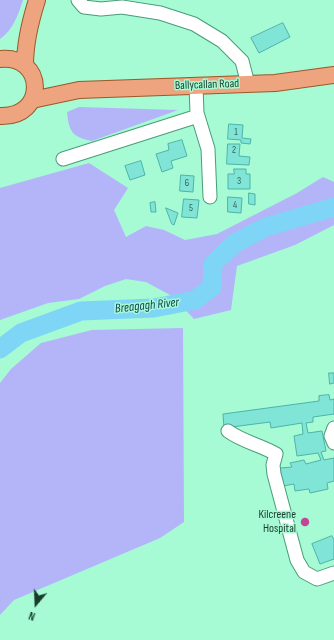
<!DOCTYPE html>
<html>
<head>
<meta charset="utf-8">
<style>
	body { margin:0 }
	#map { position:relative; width:334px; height:640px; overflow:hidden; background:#a6fad4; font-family:"Sofia Sans Condensed",sans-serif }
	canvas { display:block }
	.north { position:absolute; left:16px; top:584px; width:40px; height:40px; -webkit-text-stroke:3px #a6fad4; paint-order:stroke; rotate:199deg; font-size:11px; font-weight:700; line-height:16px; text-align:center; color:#193c2d }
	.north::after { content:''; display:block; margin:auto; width:14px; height:18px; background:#193c2d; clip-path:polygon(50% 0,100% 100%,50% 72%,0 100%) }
</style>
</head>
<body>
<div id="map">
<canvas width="334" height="640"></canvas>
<div class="north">N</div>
</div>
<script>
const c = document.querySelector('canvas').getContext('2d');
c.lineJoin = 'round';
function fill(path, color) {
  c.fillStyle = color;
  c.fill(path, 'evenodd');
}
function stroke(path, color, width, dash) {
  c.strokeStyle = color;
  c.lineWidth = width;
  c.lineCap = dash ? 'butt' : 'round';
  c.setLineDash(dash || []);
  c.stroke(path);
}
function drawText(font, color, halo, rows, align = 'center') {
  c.font = font + ' "Sofia Sans Condensed",sans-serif';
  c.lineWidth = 3;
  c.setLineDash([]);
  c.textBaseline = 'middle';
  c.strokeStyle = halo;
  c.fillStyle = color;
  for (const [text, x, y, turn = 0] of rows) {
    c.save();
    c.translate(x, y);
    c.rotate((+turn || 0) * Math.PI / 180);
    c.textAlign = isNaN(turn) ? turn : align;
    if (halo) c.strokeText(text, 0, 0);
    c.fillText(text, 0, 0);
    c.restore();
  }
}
fill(new Path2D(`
	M0,0H23C18,15 13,30 0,39Z
	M79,107L178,110L92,141C72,137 69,132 67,112Z
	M89,163L128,188L114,210L126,237L146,226L164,230L185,240L217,234L297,193L323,177L334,182V225L295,245L237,266L231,310L194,319L172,296L146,282L126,279L105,286L79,299L48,303L0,320V188Z
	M183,328L184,522L160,538L14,600L0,615V383L11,369L41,343L92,330Z`), '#b4b4f9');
stroke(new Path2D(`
	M0,349L21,333L81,311L154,308L195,300L212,287L213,264L235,243L266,227L334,207`), '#7fd5f5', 19);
const building = new Path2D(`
	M283,23L290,37L259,53L251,38Z
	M229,124L243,125L242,138L251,139L250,144L241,143V140L228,139Z
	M182,140L187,156L171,161L173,168L162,172L156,154L169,150L168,144Z
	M228,144H240L239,156L250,157L249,165L227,164Z
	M141,161L145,175L130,180L125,166Z
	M234,169H246V174H250V189H228V174H234Z
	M181,175L194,176L193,192L180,191Z
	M249,193L255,194V205L249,204Z
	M228,197L242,198L241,213L228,212Z
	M184,199L199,200L197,218L182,217Z
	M155,202L156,212H151L150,203Z
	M166,208L178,213L174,225L172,224Z
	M329,373H334V383L330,384Z
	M329,395L330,400L334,399V414L313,417V422L306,423L308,433L322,431L326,451L321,452L324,460L334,458V481L327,483L328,489L310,493L309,489L295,491L294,484L283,486L280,468L292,467L290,463L304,460L306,464L321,460L318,453L297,456L294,436L303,434L302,423L271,428L270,422L224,428L223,414L319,401V396Z
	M332,536L334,539V559L320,564L312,544Z`);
fill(building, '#80e4d7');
stroke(building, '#4db4a8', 1);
const minor = new Path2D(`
	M78,0L84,7L101,9L122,7L160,13L194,24L222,41L242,61L248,84
	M196,86L197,113L208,149L210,197
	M63,159L198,116
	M334,428L331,436L334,443
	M228,431C243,442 261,445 276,454L273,465L274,474L297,560L304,572L317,579L334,573`);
const major = new Path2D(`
	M0,59C45,54 48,118 0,116
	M25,65C25,42 30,22 37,0
	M32,100L79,90L275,83L334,75`);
stroke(minor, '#499c7a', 15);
stroke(major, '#9b582a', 18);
stroke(minor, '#fff', 13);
stroke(major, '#eda47f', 16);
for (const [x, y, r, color] of [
	[305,522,5,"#c24696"]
]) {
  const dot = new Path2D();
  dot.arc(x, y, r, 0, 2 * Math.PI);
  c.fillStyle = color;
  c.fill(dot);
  stroke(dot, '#a6fad4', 1.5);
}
drawText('10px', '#336658', null, [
	["1",236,132],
	["2",234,150],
	["3",239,181],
	["6",187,183],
	["4",235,205],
	["5",191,208]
]);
drawText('12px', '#193c2d', '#a6fad4', [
	["Ballycallan Road",207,85,-2]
]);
drawText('12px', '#193c2d', '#a6fad4', [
	["Kilcreene",296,515],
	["Hospital",296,529]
], 'right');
drawText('italic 13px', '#0f4253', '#a6fad4', [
	["Breagagh River",147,306,-6]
]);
</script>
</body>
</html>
